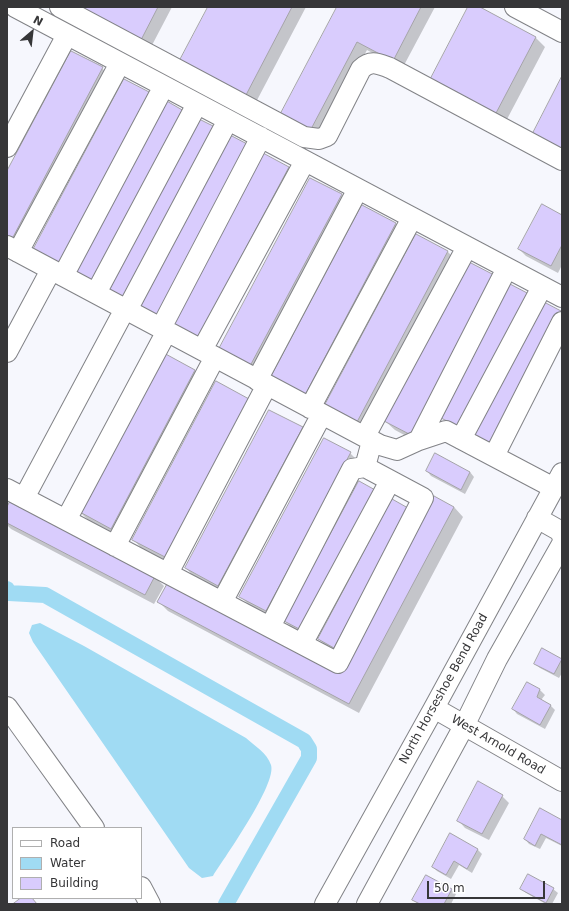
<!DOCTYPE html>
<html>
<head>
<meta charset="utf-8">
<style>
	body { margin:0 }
	#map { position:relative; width:569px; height:911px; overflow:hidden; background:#f6f7fd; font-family:"DejaVu Sans",sans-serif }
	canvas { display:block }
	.frame { position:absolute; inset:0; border:8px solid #363638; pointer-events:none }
	.legend { position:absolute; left:12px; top:827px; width:130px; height:72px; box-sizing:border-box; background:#fff; border:1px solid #afafaf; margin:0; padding:5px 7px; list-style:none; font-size:12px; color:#363638 }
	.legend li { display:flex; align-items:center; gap:8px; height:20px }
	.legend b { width:20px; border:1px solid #afafaf }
	.north { position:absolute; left:12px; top:12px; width:40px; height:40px; -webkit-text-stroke:3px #fff; paint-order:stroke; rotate:28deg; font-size:11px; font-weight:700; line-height:16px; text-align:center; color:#363638 }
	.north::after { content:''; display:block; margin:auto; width:14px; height:18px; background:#363638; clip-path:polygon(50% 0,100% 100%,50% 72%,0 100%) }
	.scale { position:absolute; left:427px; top:881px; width:118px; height:18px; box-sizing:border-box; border:2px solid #363638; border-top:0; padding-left:5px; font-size:12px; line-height:14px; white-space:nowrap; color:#363638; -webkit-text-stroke:3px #fff; paint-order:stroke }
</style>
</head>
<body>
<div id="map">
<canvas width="569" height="911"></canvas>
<div class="frame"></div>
<ul class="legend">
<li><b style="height:5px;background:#fff"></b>Road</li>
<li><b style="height:11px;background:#a0dbf3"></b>Water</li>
<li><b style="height:11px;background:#d9ccfd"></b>Building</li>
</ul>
<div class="north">N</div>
<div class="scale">50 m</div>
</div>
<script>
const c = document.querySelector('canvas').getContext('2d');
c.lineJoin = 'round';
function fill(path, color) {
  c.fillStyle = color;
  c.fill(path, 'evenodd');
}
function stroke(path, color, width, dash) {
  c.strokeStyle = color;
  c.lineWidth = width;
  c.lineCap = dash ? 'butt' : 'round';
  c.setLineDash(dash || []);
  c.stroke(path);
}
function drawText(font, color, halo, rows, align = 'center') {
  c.font = font + ' "DejaVu Sans",sans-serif';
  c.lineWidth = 3;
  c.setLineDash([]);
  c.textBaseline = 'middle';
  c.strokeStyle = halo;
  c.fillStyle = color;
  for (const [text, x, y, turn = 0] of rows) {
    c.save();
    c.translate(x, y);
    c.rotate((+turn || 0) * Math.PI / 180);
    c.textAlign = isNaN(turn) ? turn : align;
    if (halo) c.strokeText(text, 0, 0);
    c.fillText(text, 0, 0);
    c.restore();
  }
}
fill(new Path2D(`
	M40,623L84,646L246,738C255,746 267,753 271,765C277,784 225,857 213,876L202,878L189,868L33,642L29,633L32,625Z`), '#a0dbf3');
fill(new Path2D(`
	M83,7H172L150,49Z
	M209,7H306L255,104L190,70Z
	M338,7H435L402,69L367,50L320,140L291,124Z
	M469,7H478L536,38L545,47L505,123L440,89Z
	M102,68L111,78L21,247L7,240V173Z
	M289,167L298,177L208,346L173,324Z
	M341,195L350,205L260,375L220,349Z
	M562,216V265L558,273L526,256L519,249Z
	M395,224L405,233L314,404L272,377Z
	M416,235L448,252L457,261L367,431L335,414Z
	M469,263L421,444L395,430L385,421Z
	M194,371L204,380L120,537L88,520L79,511Z
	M258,409L174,566L142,549L133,539Z
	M302,428L311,437L228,595L195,578L186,568Z
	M350,453L359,462L275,620L250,606L241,597Z
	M427,471L470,472L474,477L465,494L431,476Z
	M359,482L310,637L292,628L285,621Z
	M393,500L341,654L326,646L319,639Z
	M454,507L463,517L359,713L168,611L159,602L341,675Z
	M7,509L155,577L164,586L154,604L11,529L7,525Z
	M542,650L562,661V673L559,678L540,668L535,664Z
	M527,683L540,690L545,695L541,700L551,706L555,710L545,729L517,714L513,709Z
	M502,796L509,803L489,840L465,828L458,820Z
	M562,821V846L546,838L540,849L529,844L525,839Z
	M450,834L478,850L482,854L472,873L459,865L451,879L437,871L433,867Z
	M521,889H553L558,893L552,904H546L526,893Z
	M451,890L456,894L451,904H418L414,900Z`), '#0003');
stroke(new Path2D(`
	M7,589L9,593L45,595L304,741L309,749V758L226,904`), '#a0dbf3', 16);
const building = new Path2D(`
	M82,7H158L141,40L81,8Z
	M208,7H292L246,95L180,60Z
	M337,7H421L393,61L357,42L310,131L280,115Z
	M468,7H480L536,37L495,115L430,80Z
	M71,51L103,67L12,239L7,236V171Z
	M562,76V150L532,135Z
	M124,79L151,93L60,264L33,250Z
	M165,100L184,111L93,282L74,272Z
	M199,119L215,127L124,299L108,290Z
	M230,135L249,145L157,317L138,307Z
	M263,153L289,167L198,338L172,324Z
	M310,178L342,194L250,366L219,349Z
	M542,204L562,215V245L551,266L518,249Z
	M362,205L396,223L305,395L271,377Z
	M416,234L448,251L357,422L325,405Z
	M469,262L496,276L411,435L384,421Z
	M510,284L529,294L459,427L439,417Z
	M544,302L561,311L490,443L473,434Z
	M162,352L195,370L111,529L78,511Z
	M216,381L249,399L165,557L132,540Z
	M269,410L303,427L218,586L185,568Z
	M324,438L351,452L266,611L239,597Z
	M435,453L470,472L461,490L426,471Z
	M359,481L377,491L303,631L284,621Z
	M434,496L454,507L349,704L157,602L168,582L340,673Z
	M392,499L408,508L334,648L318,639Z
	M11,500L155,576L145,595L7,523V507Z
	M542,648L562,659L554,674L534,664Z
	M527,682L540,689L537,697L551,705L540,725L512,709Z
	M478,781L503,795L482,834L457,821Z
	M540,808L562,820V845L541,834L535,846L524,839Z
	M450,833L478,849L467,869L454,861L446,875L432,867Z
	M528,874L554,888L546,903L520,889Z
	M426,875L452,889L444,904H420L412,900Z
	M21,898H32L37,904H13Z`);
fill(building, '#d9ccfd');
stroke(building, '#a4a3a8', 1);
const minor = new Path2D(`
	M15,7L562,297
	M60,7L304,137L319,139L327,136L361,69C371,59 379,64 390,68L562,160
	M515,7L562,32
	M7,147L67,35
	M7,246L380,445L397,450L419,440L446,431L554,488
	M18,252L120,63
	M63,276L164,86
	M96,293L197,104
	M127,310L228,120
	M161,328L261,137
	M202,350L305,161
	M7,352L51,270
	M257,380L358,189
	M310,408L412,218
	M365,436L467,247
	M461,439L542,287
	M419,440L507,268
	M494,456L562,322
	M7,489L338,663L423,498L365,467L372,441
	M24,498L125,309
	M537,518L560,531L562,536
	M66,520L167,331
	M115,546L215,357
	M168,573L267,385
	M222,602L322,414
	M270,627L352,469L365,467
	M302,644L390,481
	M7,707L94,828
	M434,708L562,781
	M141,887L150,904
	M325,904L434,708L562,473
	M367,904L464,726L497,659L562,544`);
stroke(minor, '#828387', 22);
stroke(minor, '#fff', 20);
drawText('12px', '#363638', '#fff', [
	["North Horseshoe Bend Road",444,689,-61],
	["West Arnold Road",498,745,30]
]);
</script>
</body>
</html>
